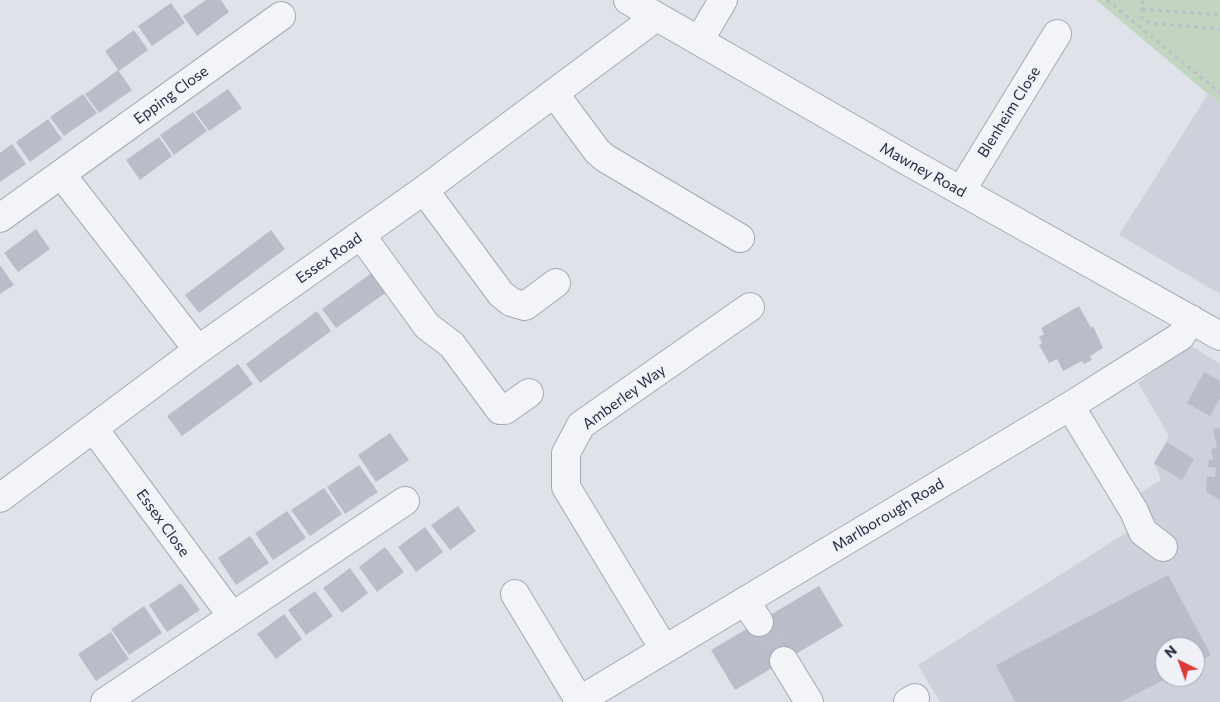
<!DOCTYPE html>
<html>
<head>
<meta charset="utf-8">
<style>
	body { margin:0 }
	#map { position:relative; width:1220px; height:702px; overflow:hidden; background:#e0e2ea; font-family:Commissioner,sans-serif }
	canvas { display:block }
	.north { position:absolute; left:1155px; top:637px; width:50px; height:50px; box-sizing:border-box; background:#eff1f7; border:1px solid #9fa3af; border-radius:50%; rotate:318deg; font-size:14px; font-weight:700; line-height:20px; text-align:center; color:#272d43 }
	.north::after { content:''; display:block; margin:auto; width:18px; height:22px; background:#da3b39; clip-path:polygon(50% 0,100% 100%,50% 72%,0 100%) }
</style>
</head>
<body>
<div id="map">
<canvas width="1220" height="702"></canvas>
<div class="north">N</div>
</div>
<script>
const c = document.querySelector('canvas').getContext('2d');
c.lineJoin = 'round';
function fill(path, color) {
  c.fillStyle = color;
  c.fill(path, 'evenodd');
}
function stroke(path, color, width, dash) {
  c.strokeStyle = color;
  c.lineWidth = width;
  c.lineCap = dash ? 'butt' : 'round';
  c.setLineDash(dash || []);
  c.stroke(path);
}
function drawText(font, color, halo, rows, align = 'center') {
  c.font = font + ' Commissioner,sans-serif';
  c.lineWidth = 4;
  c.setLineDash([]);
  c.textBaseline = 'middle';
  c.strokeStyle = halo;
  c.fillStyle = color;
  for (const [text, x, y, turn = 0] of rows) {
    c.save();
    c.translate(x, y);
    c.rotate((+turn || 0) * Math.PI / 180);
    c.textAlign = isNaN(turn) ? turn : align;
    if (halo) c.strokeText(text, 0, 0);
    c.fillText(text, 0, 0);
    c.restore();
  }
}
fill(new Path2D(`
	M1208,94L1220,104V294L1119,235Z
	M1190,345L1220,364V702H940L918,665L1132,529L1120,506L1161,480L1154,463L1169,436L1138,383ZM1165,647H1195V677H1165Z`), '#cdd1dc');
fill(new Path2D(`
	M1096,0H1220V104Z`), '#c2d5c0');
fill(new Path2D(`
	M206,0H221L229,12L197,36L183,16Z
	M171,3L185,23L152,46L138,26Z
	M134,30L148,50L119,71L105,51Z
	M118,70L132,90L99,113L85,94Z
	M228,89L242,108L209,131L195,112Z
	M83,94L97,113L64,136L50,117Z
	M193,112L207,131L174,155L160,135Z
	M48,119L62,139L30,162L16,142Z
	M159,137L172,156L140,180L126,160Z
	M12,144L26,164L0,182V153Z
	M36,229L50,249L18,272L4,253Z
	M271,230L285,249L199,313L185,295Z
	M0,265L14,285L0,294Z
	M377,269L391,289L336,328L322,309Z
	M1079,306L1091,328L1093,326L1103,348L1090,356L1092,360L1084,364L1082,361L1063,371L1057,359L1049,363L1039,345L1042,343L1039,337L1044,334L1041,328Z
	M317,311L331,331L260,383L246,364Z
	M238,364L253,384L182,436L167,416Z
	M1204,372L1220,381V398L1210,416L1187,403Z
	M1220,428V500L1206,492L1207,476L1215,477L1216,468L1208,467L1209,459L1213,460L1211,449L1217,448L1213,429Z
	M390,433L409,460L376,482L358,455Z
	M1167,442L1194,459L1182,480L1154,463Z
	M359,465L378,492L345,514L327,487Z
	M324,488L342,514L310,536L291,510Z
	M458,506L476,531L450,550L431,525Z
	M287,511L306,538L273,560L255,533Z
	M425,527L443,552L416,572L398,547Z
	M250,536L269,563L236,585L218,558Z
	M385,547L404,572L377,592L359,567Z
	M350,568L368,593L342,613L323,588Z
	M1168,575L1211,655L1195,663V647H1165V677H1169L1121,702H1015L996,665Z
	M181,583L200,610L167,632L149,605Z
	M819,586L843,626L735,690L711,650Z
	M315,591L333,616L306,635L288,610Z
	M144,606L162,633L129,655L111,629Z
	M284,614L302,639L276,659L257,634Z
	M111,632L129,659L96,681L78,654Z`), '#b9bdca');
stroke(new Path2D(`
	M759,622L784,661`), '#bbbec9', 28, [28, 14]);
const minor = new Path2D(`
	M628,0L913,164L1220,336
	M699,41L723,0
	M554,93L597,151L605,158L740,238
	M61,174L198,350
	M424,190L501,294L511,302L525,306L556,283
	M961,191L1057,34
	M0,218L281,16
	M361,235L427,326L452,345L500,410H505L529,393
	M1070,406L1134,511L1143,532L1163,547
	M94,429L232,616
	M0,498L198,350L424,190L656,17
	M515,594L579,700
	M745,601L759,622
	M664,649L566,487V453L581,425L750,307
	M784,661L809,702
	M105,702L405,501
	M577,702L1070,406L1181,336L1191,319
	M908,702L915,698`);
stroke(minor, '#a5a8b5', 30);
stroke(new Path2D(`
	M1107,0L1220,93
	M1143,0L1141,17L1150,23L1220,29
	M1142,9L1220,15`), '#bec0c9', 3, [4, 4]);
stroke(minor, '#f3f4f8', 28);
drawText('15px', '#272d43', '#eff1f7', [
	["Epping Close",171,95,-36],
	["Blenheim Close",1009,112,-58],
	["Mawney Road",923,170,29],
	["Essex Road",329,258,-35],
	["Amberley Way",624,397,-36],
	["Marlborough Road",888,515,-31],
	["Essex Close",163,523,54]
]);
</script>
</body>
</html>
